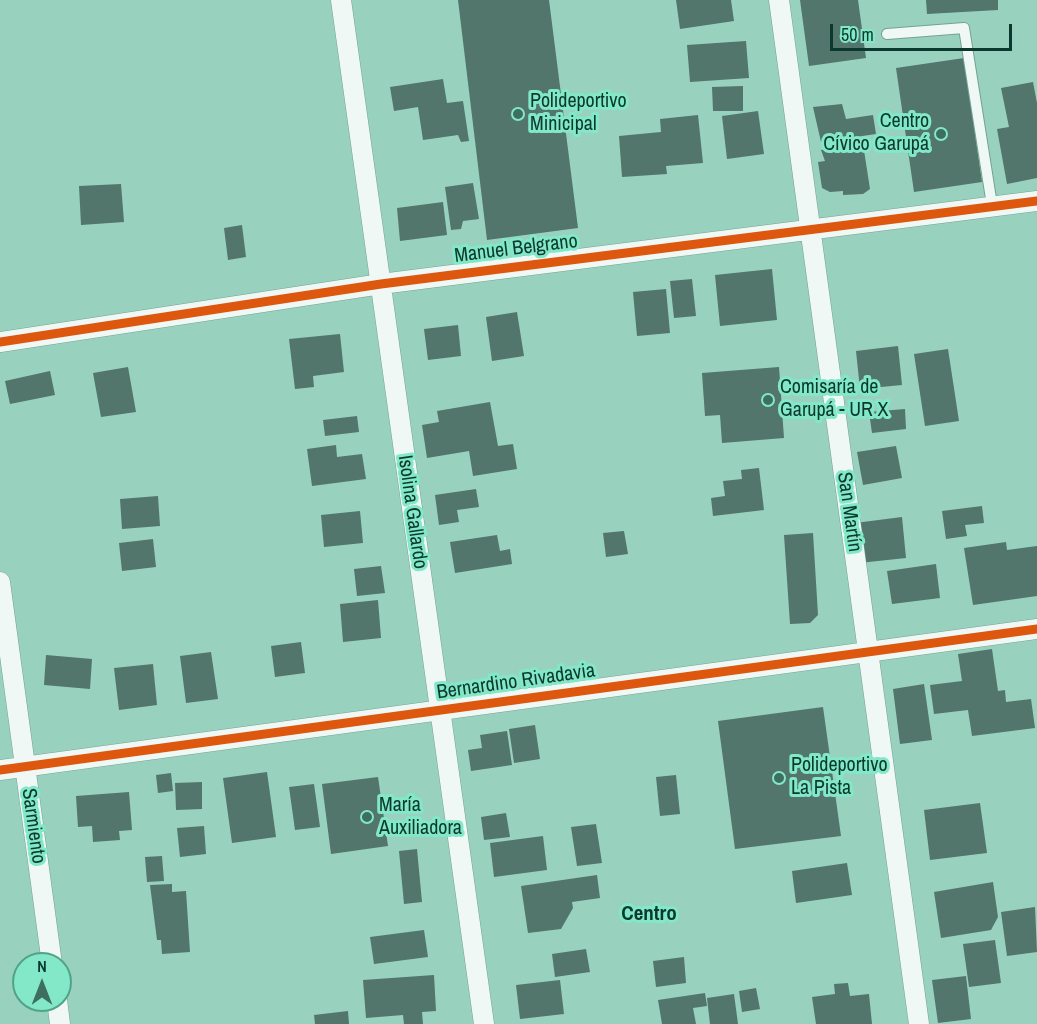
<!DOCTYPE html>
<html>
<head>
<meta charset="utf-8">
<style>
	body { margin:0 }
	#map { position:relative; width:1037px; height:1024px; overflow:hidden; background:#99d1bf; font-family:"Archivo Narrow",sans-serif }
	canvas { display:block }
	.north { position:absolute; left:12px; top:952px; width:60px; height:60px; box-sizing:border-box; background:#82e8c7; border:2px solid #52a289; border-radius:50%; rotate:0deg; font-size:16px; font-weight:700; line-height:24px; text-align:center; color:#0b392d }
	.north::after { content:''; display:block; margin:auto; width:21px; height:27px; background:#3d6e60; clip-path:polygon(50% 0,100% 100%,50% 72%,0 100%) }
	.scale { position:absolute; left:830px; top:24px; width:182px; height:27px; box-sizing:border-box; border:3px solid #0b392d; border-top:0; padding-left:8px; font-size:18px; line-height:21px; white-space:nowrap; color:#0b392d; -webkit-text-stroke:4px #82e8c7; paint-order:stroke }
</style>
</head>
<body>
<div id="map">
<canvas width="1037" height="1024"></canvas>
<div class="north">N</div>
<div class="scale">50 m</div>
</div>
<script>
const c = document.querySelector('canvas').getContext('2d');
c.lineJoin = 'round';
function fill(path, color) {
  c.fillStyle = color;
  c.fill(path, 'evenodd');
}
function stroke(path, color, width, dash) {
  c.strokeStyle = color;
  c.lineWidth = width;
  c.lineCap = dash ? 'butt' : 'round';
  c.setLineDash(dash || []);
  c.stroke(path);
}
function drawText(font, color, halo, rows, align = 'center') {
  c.font = font + ' "Archivo Narrow",sans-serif';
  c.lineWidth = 6;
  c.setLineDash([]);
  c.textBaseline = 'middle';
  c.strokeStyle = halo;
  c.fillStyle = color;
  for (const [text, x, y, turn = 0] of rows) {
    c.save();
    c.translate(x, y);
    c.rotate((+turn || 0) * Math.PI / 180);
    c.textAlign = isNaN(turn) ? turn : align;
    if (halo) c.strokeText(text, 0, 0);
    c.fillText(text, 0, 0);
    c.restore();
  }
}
fill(new Path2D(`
	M458,0H549L578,228L487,240Z
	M676,0H731L734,21L680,29Z
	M800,0H858L866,58L809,66Z
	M926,0H998V10L927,14Z
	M746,41L749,78L690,82L687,45Z
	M964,58L982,182L914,192L896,68Z
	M443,79L447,103L463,101L469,141L461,142L458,135L423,140L418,107L394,111L390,87Z
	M1033,82L1037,103V178L1007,184L997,129L1009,127L1001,88Z
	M743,86V111H713L712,87Z
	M842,104L846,119L873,115L876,134L821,142L813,107Z
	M758,111L764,154L727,159L722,116Z
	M698,115L703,163L666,166L667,174L622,177L619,136L661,132L660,119Z
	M863,144L870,189L863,194L843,195V191L830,192L822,188L818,162L825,161L821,150Z
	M473,183L479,219L463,221L461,229L451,230L445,187Z
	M121,184L124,222L81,225L79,186Z
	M443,202L447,235L400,241L397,208Z
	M242,225L246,257L228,260L224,228Z
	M772,269L777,320L720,326L715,275Z
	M692,279L696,316L674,318L670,281Z
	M666,289L670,333L637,336L633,292Z
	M517,312L524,356L492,361L486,317Z
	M458,325L461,356L428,360L424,329Z
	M340,334L344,372L313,376L314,387L295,389L289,339Z
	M898,346L902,385L860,389L856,351Z
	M948,349L959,421L925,426L914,354Z
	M128,367L136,412L101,417L93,373Z
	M779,367L784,438L722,443L720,415L705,416L702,373Z
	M50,371L55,395L10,404L5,381Z
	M490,402L498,446L513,444L517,469L473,476L469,451L427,458L422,425L439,422L437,411Z
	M905,409L906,429L872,433L869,412Z
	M357,416L359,432L325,436L323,420Z
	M336,445L337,457L362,454L366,479L312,486L307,449Z
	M896,446L902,478L863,485L857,452Z
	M759,468L764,510L713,516L711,498L725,496L723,481L742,479L741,470Z
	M476,489L479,507L457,510L459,522L439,525L435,495Z
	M158,496L160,526L122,529L120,499Z
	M982,506L984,523L965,525L967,536L946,539L942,511Z
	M360,511L363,543L324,547L321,515Z
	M902,517L906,558L859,563L855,523Z
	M624,531L628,554L606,557L603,533Z
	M813,533L818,615L810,623L790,624L784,535Z
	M497,535L500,551L510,549L512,564L455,573L450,542Z
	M153,539L156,567L122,571L119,543Z
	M1006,542L1007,550L1037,546V596L973,605L964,548Z
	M936,564L940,598L892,604L887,571Z
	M381,566L385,593L357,596L354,569Z
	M378,600L381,638L343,642L340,604Z
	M301,642L305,673L275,677L271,646Z
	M992,649L998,691L1005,690L1006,702L1031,699L1035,728L972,736L968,710L934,714L930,685L962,681L958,654Z
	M211,652L218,699L186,703L180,656Z
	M46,655L92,659L90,689L44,685Z
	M153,664L157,705L119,710L114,668Z
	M924,684L932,740L900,744L893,689Z
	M823,707L841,836L735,849L718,721Z
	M535,725L540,759L514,763L509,729Z
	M507,731L512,765L471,771L468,750L482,748L480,735Z
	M267,772L276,837L232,843L223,778Z
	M171,773L173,791L158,793L156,775Z
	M676,775L680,814L660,816L656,777Z
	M378,777L388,846L331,854L322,784Z
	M202,782V809L176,810L175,783Z
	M314,784L320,827L295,830L289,787Z
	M129,792L132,830L119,831L120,840L93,842L92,826L78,827L76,796Z
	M980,803L987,853L930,860L924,810Z
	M506,813L510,837L484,840L481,817Z
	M596,824L602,863L577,866L571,827Z
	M204,826L206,854L180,857L177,828Z
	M543,836L547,870L494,877L490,843Z
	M417,849L422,902L404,904L399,851Z
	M162,856L164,881L147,882L145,857Z
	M847,863L852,895L796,903L792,871Z
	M597,875L600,898L572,902L573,908L561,929L528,933L521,886Z
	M993,882L998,917L991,930L941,938L934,892Z
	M172,884V892L186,891L190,952L162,954L161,940H157L150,885Z
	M1035,907L1037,952L1007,956L1001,912Z
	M424,930L428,957L374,964L370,937Z
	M995,940L1001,983L969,987L963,944Z
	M586,949L590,972L555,977L552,954Z
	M684,957L686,983L656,987L653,961Z
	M434,975L436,1011L422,1012L423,1024H404L403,1015L366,1018L363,980Z
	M966,976L971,1019L938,1023L932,980Z
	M560,980L564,1014L520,1019L516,985Z
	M848,983L850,996L869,994L872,1024H816L812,997L835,994L834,984Z
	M756,988L760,1009L742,1012L739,991Z
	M705,993L707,1006L693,1008L696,1024H662L658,1000Z
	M734,994L738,1024H710L707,998Z
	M348,1011L349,1024H315L314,1015Z`), '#52756c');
const service = new Path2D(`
	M887,34L964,28L992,205`);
const minor = new Path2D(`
	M341,0L484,1024
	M779,0L919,1024
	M0,342L381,284L1037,201
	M0,582L52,964
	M0,770L1037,629
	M57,1000L60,1024`);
stroke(service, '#74a294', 12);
stroke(minor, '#74a294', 21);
stroke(service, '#f0f8f5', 10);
stroke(minor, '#f0f8f5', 20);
stroke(new Path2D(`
	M0,342L381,284L1037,201
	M0,770L1037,629`), '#dd570e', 9);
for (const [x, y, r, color] of [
	[518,114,6,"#3d6e60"],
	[941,134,6,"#3d6e60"],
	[768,400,6,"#3d6e60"],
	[779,778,6,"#3d6e60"],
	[367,817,6,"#3d6e60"]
]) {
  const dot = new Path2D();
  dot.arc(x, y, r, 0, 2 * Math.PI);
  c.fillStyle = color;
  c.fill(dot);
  stroke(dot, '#82e8c7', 2);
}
drawText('20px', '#0b392d', '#82e8c7', [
	["Polideportivo",530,102],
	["Minicipal",530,125],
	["Centro",929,122,"right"],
	["Cívico Garupá",929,145,"right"],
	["Comisaría de",780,388],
	["Garupá - UR X",780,411],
	["Polideportivo",791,766],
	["La Pista",791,789],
	["María",379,806],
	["Auxiliadora",379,829]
], 'left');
drawText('20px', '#0b392d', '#82e8c7', [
	["Manuel Belgrano",516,249,-7],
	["Isolina Gallardo",412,512,82],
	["San Martín",849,512,82],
	["Bernardino Rivadavia",516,682,-8],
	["Sarmiento",33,826,82]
]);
drawText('bold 21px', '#0b392d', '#82e8c7', [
	["Centro",649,914]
]);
</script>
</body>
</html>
